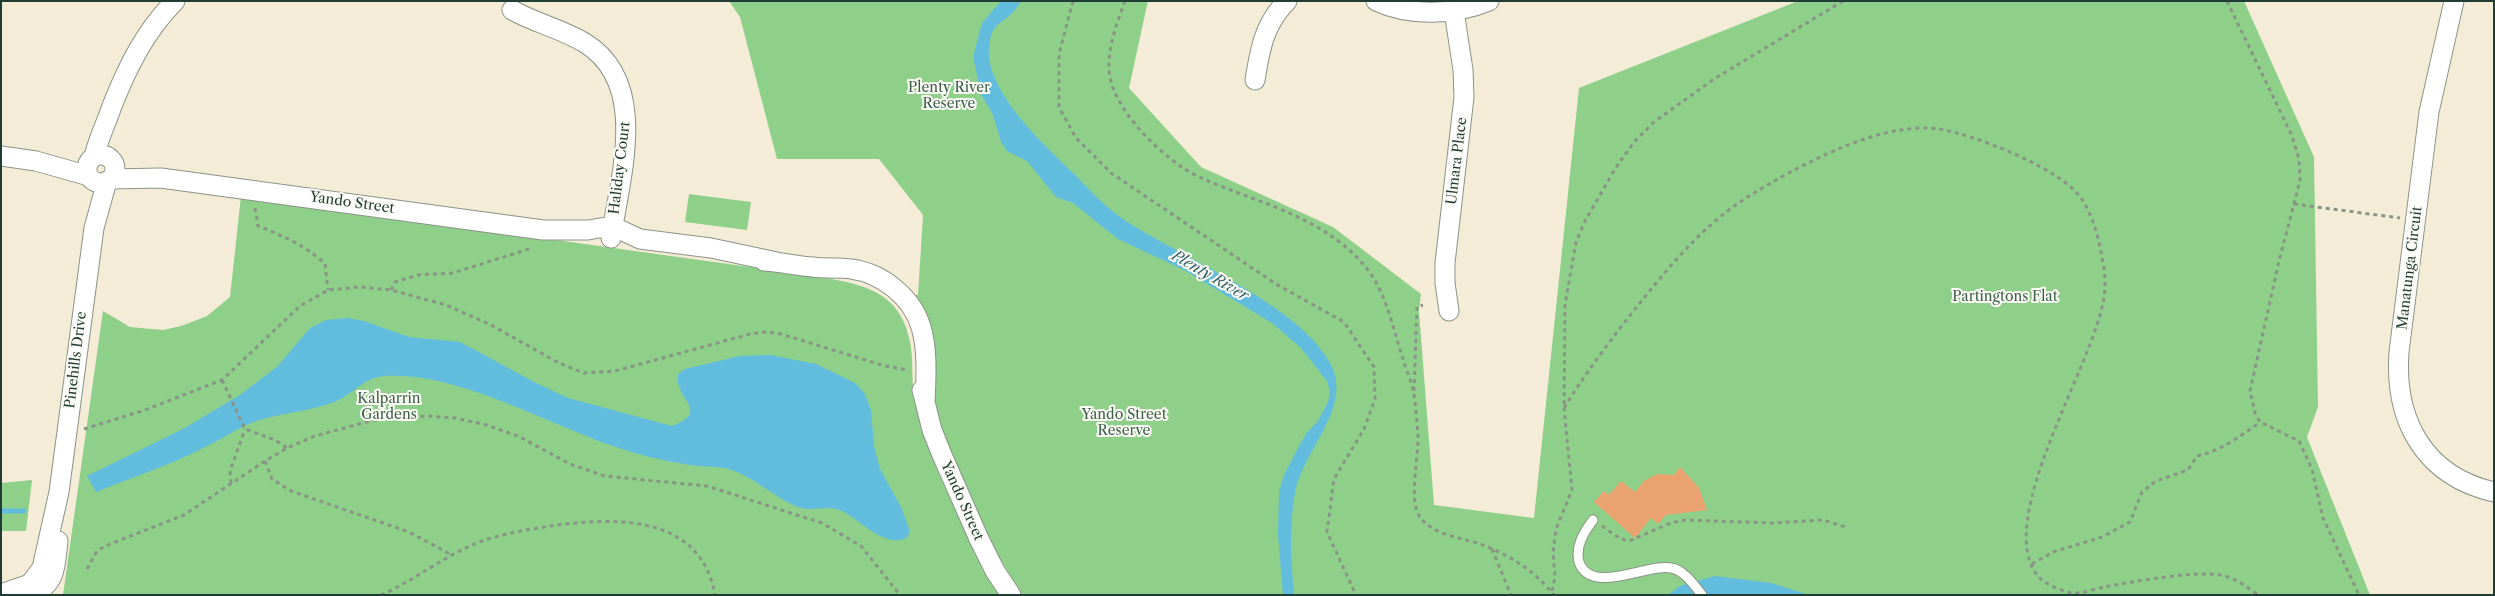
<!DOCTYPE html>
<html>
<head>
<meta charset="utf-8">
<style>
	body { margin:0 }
	#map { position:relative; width:2495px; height:596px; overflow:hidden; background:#f5ecd8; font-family:"Libre Caslon Text",serif }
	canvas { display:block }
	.frame { position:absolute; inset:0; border:2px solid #1f3d34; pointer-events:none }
</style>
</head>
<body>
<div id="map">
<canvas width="2495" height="596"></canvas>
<div class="frame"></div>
</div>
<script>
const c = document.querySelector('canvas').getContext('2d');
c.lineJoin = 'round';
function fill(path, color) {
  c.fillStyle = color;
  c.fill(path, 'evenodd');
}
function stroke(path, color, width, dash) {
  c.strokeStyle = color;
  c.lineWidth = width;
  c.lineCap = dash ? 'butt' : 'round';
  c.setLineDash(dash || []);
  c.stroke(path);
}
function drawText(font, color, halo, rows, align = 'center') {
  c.font = font + ' "Libre Caslon Text",serif';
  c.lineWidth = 4;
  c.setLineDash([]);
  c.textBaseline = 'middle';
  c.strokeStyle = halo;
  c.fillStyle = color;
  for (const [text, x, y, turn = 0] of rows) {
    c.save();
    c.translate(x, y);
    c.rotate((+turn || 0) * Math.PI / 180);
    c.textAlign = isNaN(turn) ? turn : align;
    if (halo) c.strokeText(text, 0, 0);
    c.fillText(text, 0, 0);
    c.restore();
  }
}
fill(new Path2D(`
	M729,1H1148L1129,88L1201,167L1333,227L1421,294L1419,311L1434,505L1534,518L1579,88L1798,1H2244L2314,157L2318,407L2307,437L2370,595H1022L992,545L941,428L909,295H918L923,215L879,159H777L740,17Z
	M689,194L751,202L747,230L685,222Z
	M241,196L807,275C854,283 900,286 910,342C913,357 912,373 913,388L917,393L922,427L937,470L962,524L1001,595H63L103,311L130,327L163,330L181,326L207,316L230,297Z
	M32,480L26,531H1V483Z`), '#8ed089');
fill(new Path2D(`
	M1001,1H1021C1018,6 1014,12 1009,16C1005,20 997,24 994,29C987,40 988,59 992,71C1007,111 1042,143 1072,172C1088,188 1104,206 1123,219C1179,257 1304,306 1332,367C1351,410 1303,450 1295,493C1289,527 1291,561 1294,595H1283L1278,535L1279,492L1284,475L1297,450L1306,434L1318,421L1328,402L1330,392L1327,381L1301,348L1272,323L1184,270L1118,239L1073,203L1056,197L1027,161L1007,151L1001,142L993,115L981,94L973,57L982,23Z
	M348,318L364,321L409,337L460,342L536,383L568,398L672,426C712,411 674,400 678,374L685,369L740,356L770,355L816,364L855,383L865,394L871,410L874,446L880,469L902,509L910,532L906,538C885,548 861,521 844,512C827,503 815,513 798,507C773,497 751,474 725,468C714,466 701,467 690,465C664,461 635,454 610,445C545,422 454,371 385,376C363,377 352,396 332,403C306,412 277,413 251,423C236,429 224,438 209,445C174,464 133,477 96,492L87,476L183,429L240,395L278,366L310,328L326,320Z
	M1715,576L1771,583L1809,595H1668L1680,586Z`), '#61bcde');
stroke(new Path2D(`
	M1,511H24`), '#61bcde', 5);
fill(new Path2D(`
	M1680,467L1699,488L1707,510L1666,515L1658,524L1651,518L1635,538L1594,502L1604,491L1609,495L1621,481L1635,492L1644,481L1657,474L1674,475Z`), '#eba271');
const lane = new Path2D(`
	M1593,520C1584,532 1575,546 1579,562C1591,596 1648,563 1671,568C1684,570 1694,585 1702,595`);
const street = new Path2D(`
	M1376,1C1410,17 1455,15 1489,1
	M2454,1L2429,112L2399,352C2394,420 2424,476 2494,492
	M512,10C535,23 562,29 585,43C650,83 620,177 611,238
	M1255,80C1260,49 1264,24 1287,1
	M87 169a14 14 0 1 1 28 0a14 14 0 1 1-28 0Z
	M1,156L36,161L89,176
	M94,157C98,139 106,124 112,106C127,68 145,31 175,1
	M111,179L161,178L543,230H588L612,226L640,239L711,248L777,262
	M764,261C781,262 797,266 813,267C826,269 839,267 851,269C882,273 912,297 921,327C928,351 926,378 925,402
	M1449,311L1445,283V263L1464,97L1463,70L1454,11
	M922,390L932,430L942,455L979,539L995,571L1011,595
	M1,594L30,584L42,568L59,492L94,228L107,181
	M30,595C57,584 55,567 58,541`);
stroke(lane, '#8a9486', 11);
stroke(street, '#8a9486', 21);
stroke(new Path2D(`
	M1073,1L1059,54V107L1076,138L1111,173L1276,284L1344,322L1374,367L1375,399L1364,429L1334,479L1327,532L1356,595
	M1125,1C1117,23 1108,46 1109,70C1111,109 1165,161 1199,177C1257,203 1327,217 1368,270C1387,295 1393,329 1403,359C1406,370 1412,382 1414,394C1416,408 1417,422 1418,435C1419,457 1408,500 1420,517C1434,537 1468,538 1488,547C1516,559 1535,572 1554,595
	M1843,1L1714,79L1654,122L1634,142L1615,169L1585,221L1576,242L1565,305L1564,408C1586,372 1613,337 1639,304C1673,262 1707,221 1754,193C1793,169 1856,136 1901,130C1913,128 1927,127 1939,129C1975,135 2060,168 2081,198C2093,215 2099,239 2102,258C2105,271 2106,284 2104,297C2095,363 1992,521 2038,576C2044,584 2062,591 2072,593C2082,594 2094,589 2104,587C2131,582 2200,569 2225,576C2236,579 2249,588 2258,595
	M2227,1L2292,136L2299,159L2300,181L2279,261L2250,391L2255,413L2260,422L2299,441L2312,469L2323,518L2359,595
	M2294,204L2400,218
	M255,208L258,226C283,236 305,245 325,264L328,290
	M391,290L395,282L418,275L453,273L532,248
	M222,380L245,429L275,440L287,448
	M1414,391L1417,307L1423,305
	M84,429L145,410L222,380L300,306L328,290L360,287L391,290L446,305L491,325L559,363L584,373L615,371L750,334L767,332L781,334L885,366L909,370
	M265,461L272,479L291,491L409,532L452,555
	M231,483L230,471L245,429
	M1602,526L1619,538L1629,541L1671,523L1685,520L1772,523L1823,520L1846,527
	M1492,549L1511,595
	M2032,564L2053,552L2102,537L2130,522L2142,492L2156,481L2188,470L2197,456C2220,451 2241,436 2260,422
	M87,569L97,551L105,546L184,515L265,461L287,448L315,436L374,420L428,416L455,418L487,425L518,436L570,464L605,476L707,486L822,523L861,546L900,595
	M1552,591L1555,577L1553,553L1556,529L1572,490L1564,408
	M381,595C415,580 444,556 479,542C504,533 531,529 557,525C620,517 701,516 715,595`), '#8a9486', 3, [4, 4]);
stroke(lane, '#fff', 9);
stroke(street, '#fff', 19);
drawText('14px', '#3b6249', '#fdfcf7', [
	["Plenty River",949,88],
	["Reserve",949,104],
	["Partingtons Flat",2005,297],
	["Kalparrin",389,399],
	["Gardens",389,415],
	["Yando Street",1124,415],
	["Reserve",1124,431]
]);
drawText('14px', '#1f3d34', '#fdfcf7', [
	["Ulmara Place",1457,161,-83],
	["Haliday Court",620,168,-83],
	["Yando Street",352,203,8],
	["Manatunga Circuit",2410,268,-83],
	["Pinehills Drive",76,360,-83],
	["Yando Street",962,501,66]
]);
drawText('italic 15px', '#336367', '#fdfcf7', [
	["Plenty River",1210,276,30]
]);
</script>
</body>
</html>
